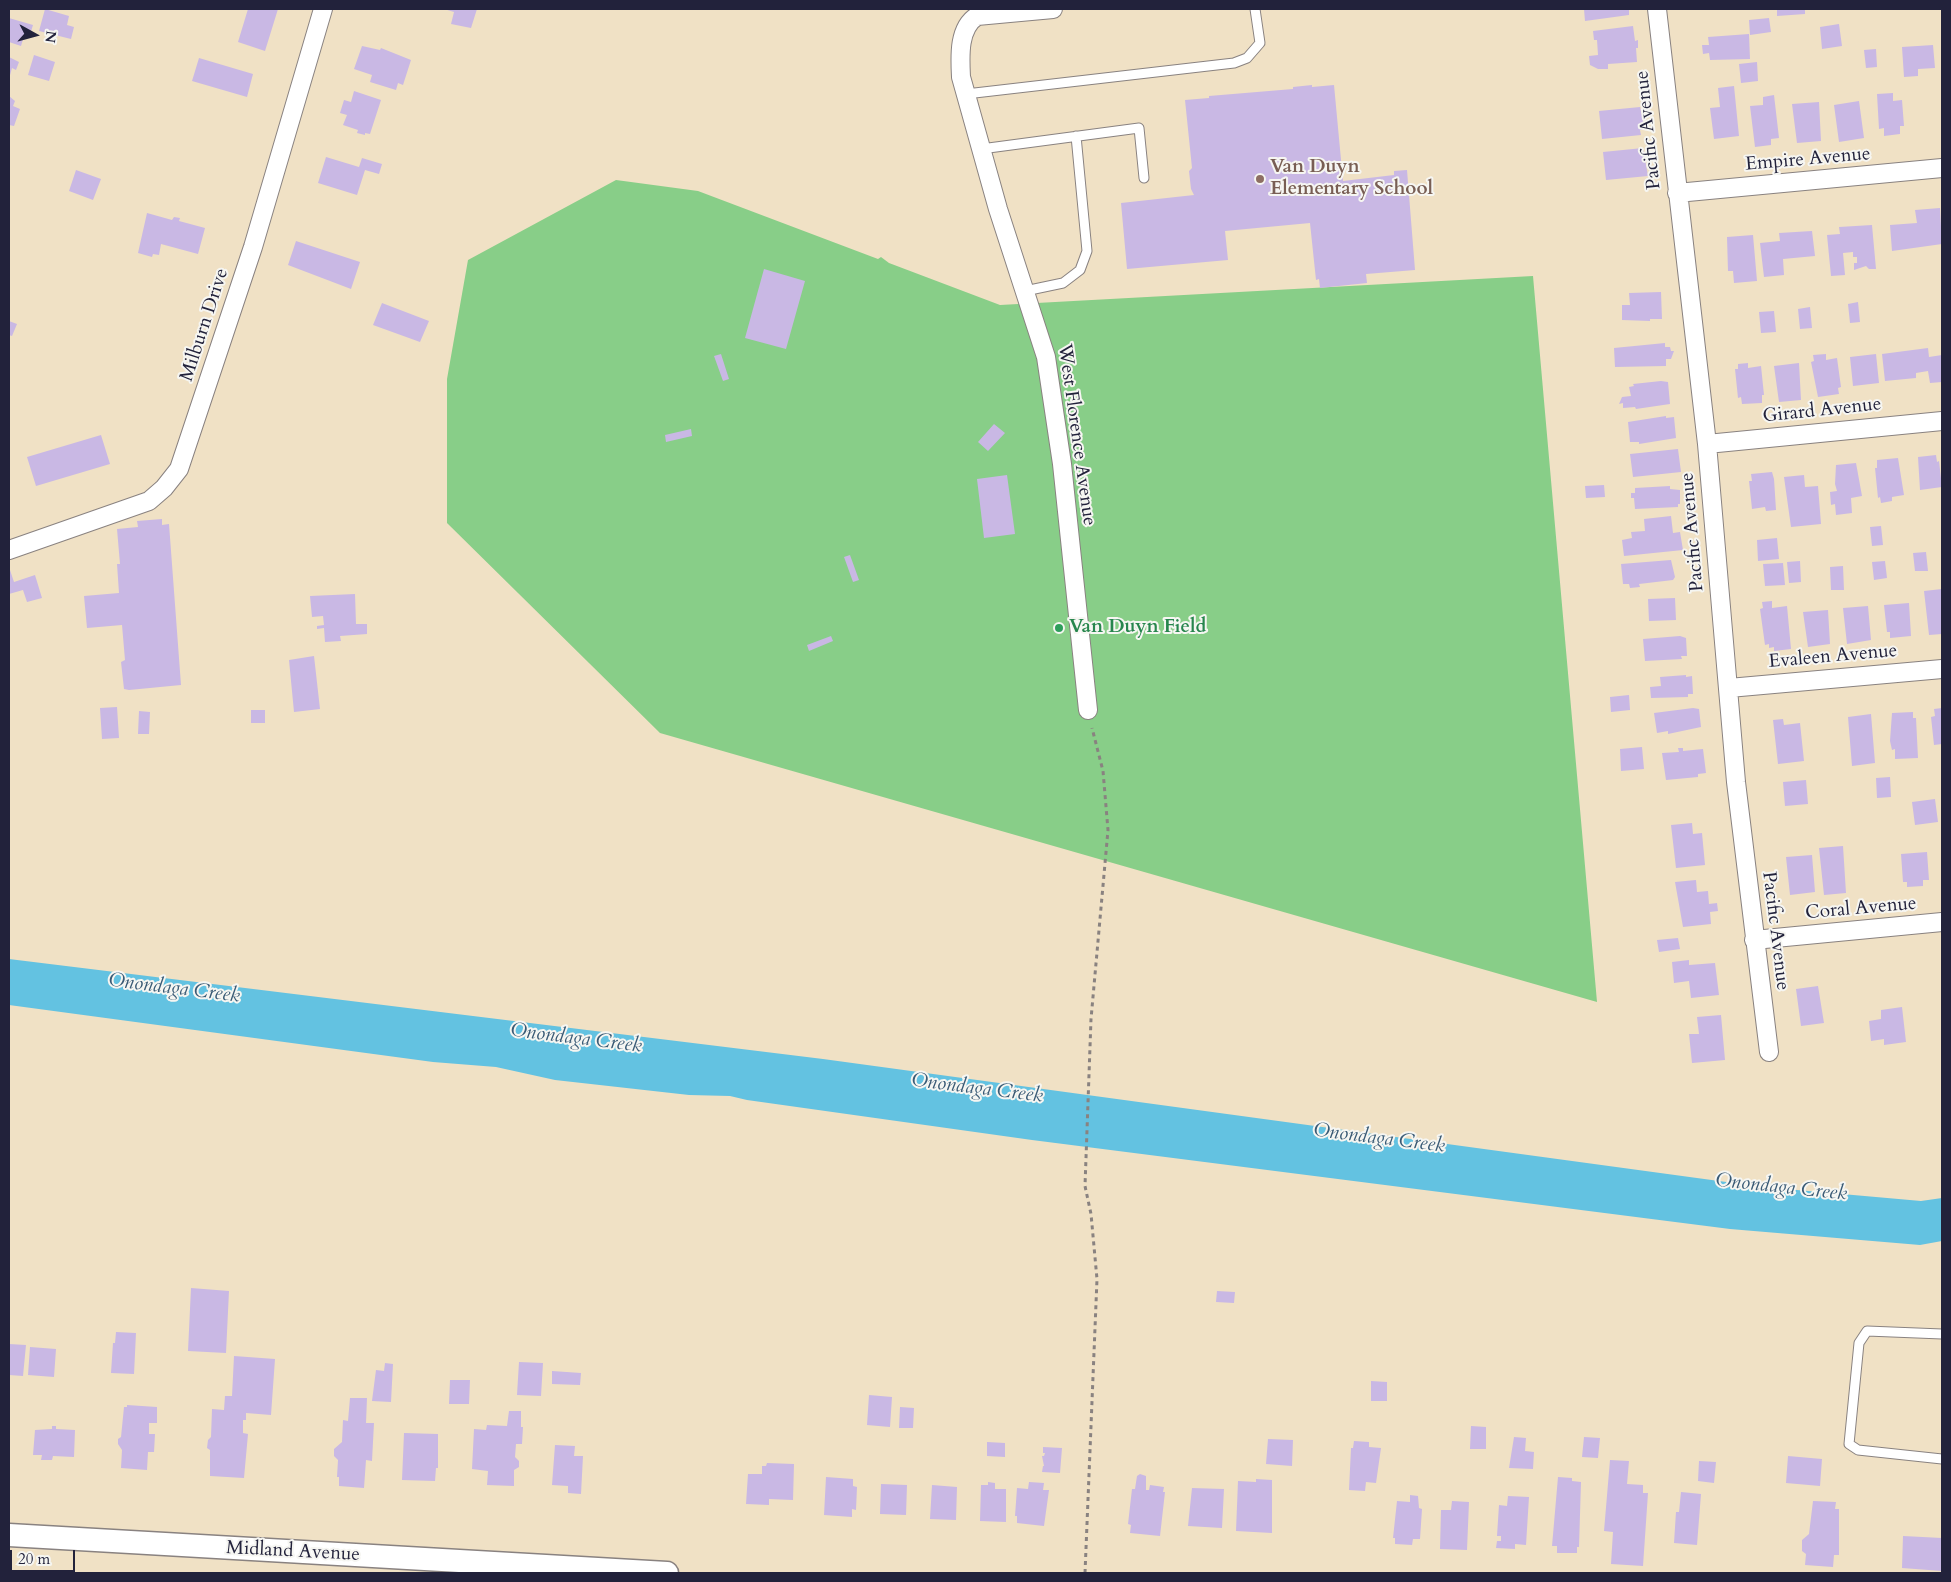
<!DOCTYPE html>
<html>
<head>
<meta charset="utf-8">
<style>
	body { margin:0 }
	#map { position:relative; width:1951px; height:1582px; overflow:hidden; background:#f0e1c5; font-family:Cardo,serif }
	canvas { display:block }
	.frame { position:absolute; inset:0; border:10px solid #22223b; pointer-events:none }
	.north { position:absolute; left:10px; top:10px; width:50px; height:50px; -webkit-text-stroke:4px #f6f6f2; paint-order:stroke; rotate:97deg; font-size:14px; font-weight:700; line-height:20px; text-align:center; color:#22223b }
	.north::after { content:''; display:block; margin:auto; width:18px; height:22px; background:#22223b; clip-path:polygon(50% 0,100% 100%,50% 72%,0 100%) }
	.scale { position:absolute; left:10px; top:1550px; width:65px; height:22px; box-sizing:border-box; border:2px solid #22223b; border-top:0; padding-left:6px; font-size:15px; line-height:18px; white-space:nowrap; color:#22223b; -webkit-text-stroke:4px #f6f6f2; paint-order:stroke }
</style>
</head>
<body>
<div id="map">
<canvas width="1951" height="1582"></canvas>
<div class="frame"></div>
<div class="north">N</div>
<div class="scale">20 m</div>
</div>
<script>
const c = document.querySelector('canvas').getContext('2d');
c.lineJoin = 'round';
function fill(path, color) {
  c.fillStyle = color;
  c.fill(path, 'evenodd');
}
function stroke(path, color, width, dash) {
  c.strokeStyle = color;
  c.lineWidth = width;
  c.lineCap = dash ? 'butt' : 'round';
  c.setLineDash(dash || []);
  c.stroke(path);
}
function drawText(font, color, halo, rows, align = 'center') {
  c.font = font + ' Cardo,serif';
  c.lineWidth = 4;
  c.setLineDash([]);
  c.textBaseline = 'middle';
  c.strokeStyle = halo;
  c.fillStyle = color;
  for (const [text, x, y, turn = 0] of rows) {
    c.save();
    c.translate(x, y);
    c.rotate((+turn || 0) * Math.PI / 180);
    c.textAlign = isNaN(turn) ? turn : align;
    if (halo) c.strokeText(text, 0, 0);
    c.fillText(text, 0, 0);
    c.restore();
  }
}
fill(new Path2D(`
	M616,180L698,191L878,259L881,257L889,263L1000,305L1533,276L1597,1002L660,733L447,523V379L468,260Z`), '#88ce88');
fill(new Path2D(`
	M9,959L823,1059L1763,1187L1921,1201L1942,1198V1241L1920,1245L1730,1229L1032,1140L747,1100L730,1096L689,1095L555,1080L496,1067L433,1062L9,1005Z`), '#63c2e1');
fill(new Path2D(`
	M45,9L69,16L67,25L74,27L71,39L39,31Z
	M248,9H278L265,51L238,42Z
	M444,9H477L471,28L451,24L454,12Z
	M1584,9H1629V15L1585,21Z
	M1777,9H1805V14L1777,16Z
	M9,18L33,25L29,38L24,36L21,46L9,42Z
	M1769,18L1771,32L1750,35L1749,20Z
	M1839,24L1842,46L1822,49L1820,27Z
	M1633,26L1635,41L1638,40V48H1636L1637,62L1608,64V69H1598L1590,65L1589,56L1598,55L1597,40H1594L1593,31Z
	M1749,34L1750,59L1710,60L1709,53L1703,54L1702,45H1709L1708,37Z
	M1933,45L1935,68L1918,69V76L1904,77L1902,47Z
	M362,46L380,50L381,48L411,60L403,85L398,83L396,90L370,82L372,75L354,69Z
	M1876,49L1877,67L1866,68L1864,50Z
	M34,55L55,62L49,81L28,75Z
	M9,57L19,62L16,70L12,68L9,79Z
	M199,58L253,74L247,97L192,81Z
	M1757,62L1758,81L1741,83L1739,64Z
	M1312,85V87L1334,85L1343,181L1394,175V171L1407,170L1415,270L1366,274L1367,283L1320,288L1319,279L1316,280L1310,223L1225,231L1228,260L1127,269L1121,203L1194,195L1191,189L1189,171L1192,168L1185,100L1209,98V96L1293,89V87Z
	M1734,86L1739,136L1714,139L1710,108L1720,107L1718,88Z
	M354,91L381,100L370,134L365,133V135L357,133L358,130L343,125L347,115L340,113L344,100L351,102Z
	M1893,93V101L1902,100L1904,126H1900V134L1884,136V128L1879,129L1877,94Z
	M1774,95L1779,138L1771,139V145L1755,147L1750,106L1763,105V97Z
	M9,96L15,101L13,106L20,109L14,126L9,125Z
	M1859,101L1864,138L1839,142L1834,105Z
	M1819,102L1821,141L1797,143L1792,104Z
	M1640,107L1645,129L1640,130L1641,135L1602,139L1599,111Z
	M1643,148L1648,176L1606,180L1603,152Z
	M326,157L359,167L362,158L382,164L379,174L365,170L357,195L318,183Z
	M76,170L101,179L93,200L69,191Z
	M1940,208L1942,244L1892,251L1890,225L1917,223L1915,210Z
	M147,213L172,220L174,217L180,218L179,221L205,228L198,254L161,244L159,255L153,254L152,257L138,253Z
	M1872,225L1876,269H1869L1866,266L1854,270V263H1857V257H1853V252L1843,253L1845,275L1831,276L1827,235L1840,234L1839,227Z
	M1812,231L1815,256L1783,259L1784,275L1764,277L1760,243L1780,241L1779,233Z
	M1753,235L1757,281L1734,283L1733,271H1728L1727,237Z
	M296,241L360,262L351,289L288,265Z
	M764,269L805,281L786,349L745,338Z
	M1661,292L1662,319H1650V321L1622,320V305H1630L1629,293Z
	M1858,302L1860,322L1850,323L1848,304Z
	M382,303L429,321L420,342L373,325Z
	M1810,307L1812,328L1800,329L1798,309Z
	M1774,311L1776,332L1761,333L1759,312Z
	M9,321L17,324L12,336L9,335Z
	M1665,343V347H1670L1671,351H1674L1671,359H1666V366L1615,367L1614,348Z
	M1928,348L1929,357L1942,355V382L1930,383L1928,371L1916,373V378L1885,381L1882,354Z
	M721,354L729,379L723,381L714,356Z
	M1826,354V360L1837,358L1841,387L1838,388L1839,394L1818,397L1811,362L1814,361L1813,355Z
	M1876,354L1879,383L1853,386L1850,357Z
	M1748,363V368L1761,366L1764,395H1762V403L1742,404L1741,397L1738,398L1735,369H1738V364Z
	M1799,363L1801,400L1779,402L1774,366Z
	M1661,381L1668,382L1670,404L1636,409L1635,407L1623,408V403L1619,404L1622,397L1631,396L1629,387L1634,386L1633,384Z
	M1666,416V418L1674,417L1676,438L1639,444V442H1630L1628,422Z
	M994,424L1005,433L988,451L978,442Z
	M691,429L692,436L666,442L665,435Z
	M101,435L110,464L36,486L27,457Z
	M1678,449L1681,472L1633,477L1630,454Z
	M1936,455L1937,462L1939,461L1942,487L1920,490L1918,457Z
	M1898,458L1904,495L1892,497V501L1881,503L1880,497L1878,498L1875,468H1877V460Z
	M1856,463L1862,496L1851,498L1852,513L1836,515L1835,504L1831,505L1830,492L1837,491L1835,484L1836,465Z
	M1772,472L1774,479L1776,510L1766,511L1765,507L1752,509L1749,481H1752L1751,474Z
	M1007,475L1015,534L984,538L977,479Z
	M1804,475L1805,487L1818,486L1821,524L1791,527L1784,477Z
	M1604,485L1605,497L1586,498L1585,486Z
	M1670,486V489L1680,490V504H1678V507L1635,509L1634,498H1631V493H1635V488Z
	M1671,516L1673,533L1680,532L1683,550L1624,556L1622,540L1632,538L1631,532L1645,531L1644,519Z
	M162,519V525L169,524L181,685L129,690L124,689L121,662L125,660L122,625L87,628L84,596L119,593L117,564H120L117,529L138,527L137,521Z
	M1881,526L1883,545L1872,546L1870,527Z
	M1777,538L1779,559L1758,561L1757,540Z
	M1926,552L1928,571H1915L1913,553Z
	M850,555L859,580L853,582L844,557Z
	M1671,560L1675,577L1673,580L1639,584L1640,587L1630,588L1629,584H1623L1621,564Z
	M1800,561L1801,582L1789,583L1787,562Z
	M1885,561L1887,578L1874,580L1872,562Z
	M1783,563L1785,585L1765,586L1763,564Z
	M1843,566L1844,590H1831L1830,567Z
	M10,570L14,582L35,575L42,598L27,602L23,590L9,594Z
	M1942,589V634L1929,635L1924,591Z
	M355,594L356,624H367V634L340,636L341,641L325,642L324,628L317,629V626L324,625L323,616L312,617L310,596Z
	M1675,598L1676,620L1649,621L1648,599Z
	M1772,601V608L1787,606L1791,649L1774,651V647L1769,648V644L1765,645L1760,609L1763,608L1762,602Z
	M1909,603L1911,636L1890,638V632H1887L1884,605Z
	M1868,606L1871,640L1847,644L1843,608Z
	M1828,610L1830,644L1808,647L1803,612Z
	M831,636L833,641L809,651L807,645Z
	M1680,636L1686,638L1687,656H1681L1682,659L1645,661L1643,639Z
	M314,656L320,709L294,712L289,660Z
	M1686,675V677L1692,676L1693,694H1688V697L1651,698L1650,687L1661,686L1660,677Z
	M1629,695L1630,710L1611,712L1610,697Z
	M117,707L119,738L102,739L100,708Z
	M1693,708L1699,709L1701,727L1668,734V731L1657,733L1654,713Z
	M1942,708V744L1934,745L1931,717L1935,716L1934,709Z
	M251,710H265V723H251Z
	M139,711L150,712L149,734H138Z
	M1913,712V718H1916L1918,758L1895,759V749L1892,750L1890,741L1892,713Z
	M1871,714L1875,763L1852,766L1848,717Z
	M1783,719L1784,725L1800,723L1804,761L1778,764L1773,720Z
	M1642,747L1644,769L1621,771L1620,749Z
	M1678,748H1683V751L1703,749L1706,773L1698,774V777L1666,780L1662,753L1679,752Z
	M1890,777L1891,797L1877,798L1876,778Z
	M1806,780L1808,804L1785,806L1783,782Z
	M1935,799L1938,822L1915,825L1912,802Z
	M1692,823L1693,834L1702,833L1705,865L1676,868L1671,825Z
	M1843,846L1846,893L1824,895L1819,848Z
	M1927,852L1929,880H1923V886L1907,887V882H1903L1901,854Z
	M1812,855L1815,892L1790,895L1786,857Z
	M1696,880L1697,892L1708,891L1709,904L1717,903L1718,911L1710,912L1711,924L1683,927L1675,882Z
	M1678,938L1680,949L1659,952L1657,940Z
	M1689,960V965L1715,963L1719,995L1691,998L1689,981L1674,983L1672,962Z
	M1818,986L1824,1023L1801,1026L1796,989Z
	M1902,1007L1906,1042L1884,1045V1039L1871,1041L1869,1021L1881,1019V1010Z
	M1721,1015L1725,1060L1692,1063L1689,1034H1699L1697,1017Z
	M191,1288L229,1291L226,1353L188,1351Z
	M1217,1291L1235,1292L1234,1303L1216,1302Z
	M116,1332L136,1333L134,1374L111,1373L113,1343H115Z
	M9,1344L26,1345L23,1376L9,1375Z
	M30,1347L56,1349L54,1377L28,1375Z
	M234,1356L275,1359L271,1415L246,1413V1420H243V1433L248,1434L244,1478L210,1476V1450L207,1448L208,1440L211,1437L212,1409L224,1410L225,1396H232Z
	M519,1362L543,1363L541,1396L517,1395Z
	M385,1363L393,1364L391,1402L372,1401L376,1370L384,1371Z
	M552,1371L581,1373L580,1385L552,1384Z
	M450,1380H470L469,1404H449Z
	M1371,1381L1387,1382V1401H1371Z
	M869,1395L892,1397L890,1427L867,1425Z
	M350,1398H367L366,1423H374L372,1461L366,1460L364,1488L339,1486V1477H337L338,1460L334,1456V1449L342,1442L343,1420L348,1421Z
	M127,1405L157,1407V1423H149V1434H155L154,1452H148L147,1470L121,1468L122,1450L118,1444V1439L121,1437L124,1407H127Z
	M900,1407L914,1408L913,1428H899Z
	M509,1411H521V1427H523L522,1444H516L515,1457L519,1461V1467L514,1470V1486L487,1485L488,1471L472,1469L474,1429L486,1430L487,1425L507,1426Z
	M52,1426H56V1429L75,1430L74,1457L53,1456L52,1460H41L42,1455H33L35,1430L52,1429Z
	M1471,1426L1486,1427V1449H1470Z
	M404,1433L438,1434V1468H436L435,1481L402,1480Z
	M1514,1437L1526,1438L1525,1451L1534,1452L1533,1469L1509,1468Z
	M1584,1437L1600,1438L1598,1458L1582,1457Z
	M1268,1439L1293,1440L1292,1466L1266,1464Z
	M1354,1441L1369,1442V1447L1381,1448L1376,1483L1366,1482L1365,1491L1349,1490L1351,1448H1353Z
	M987,1442L1005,1443V1457L987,1456Z
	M555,1445L575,1446L574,1456H583L581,1494L568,1493V1486L552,1485Z
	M1043,1447L1062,1448L1060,1473L1042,1472L1043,1466H1044L1042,1456H1044L1045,1453H1043Z
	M1788,1456L1822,1459L1820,1486L1786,1483Z
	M1610,1460L1629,1461L1627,1484L1643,1485V1493H1648L1643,1566L1611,1564L1613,1532L1604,1531Z
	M1699,1461L1716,1462L1714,1483L1698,1481Z
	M767,1463L794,1464L793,1500L769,1499V1505L746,1504L748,1474H762V1466H766Z
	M1140,1474L1146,1476V1490H1149L1150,1485L1164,1487L1163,1492H1165L1160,1536L1130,1533L1131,1525L1128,1524L1132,1489H1135L1137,1476Z
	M826,1477L853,1479V1486L857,1487L856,1510L852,1509V1517L824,1515Z
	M1558,1477L1572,1478V1481L1581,1482L1579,1547H1577V1553H1557V1546H1552Z
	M1256,1479L1272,1480V1533L1236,1531L1238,1481L1256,1482Z
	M988,1482L995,1483V1489H1006V1522L980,1521L981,1485H988Z
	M1029,1482L1044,1483L1043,1490H1049L1044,1526L1017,1523V1516H1015L1017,1488L1028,1489Z
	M881,1484L907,1485L906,1515L880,1514Z
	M932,1485L957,1487L956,1520L930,1519Z
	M1192,1488L1224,1489L1222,1528L1188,1526Z
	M1681,1492L1701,1494L1697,1545L1674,1543L1676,1512H1679Z
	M1410,1495L1418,1496L1419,1508L1422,1509L1420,1539H1413L1412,1545L1395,1544V1538H1393L1397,1501L1410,1502Z
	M1508,1496L1529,1497L1526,1545L1515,1544V1549L1496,1548L1497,1541H1501V1536H1497L1499,1505L1507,1506Z
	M1452,1501L1469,1502L1467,1550L1440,1549L1441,1510H1451Z
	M1813,1501L1836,1502L1835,1509H1839V1555H1834L1833,1567L1805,1565L1806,1554L1802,1551V1540L1809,1534Z
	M1903,1536L1942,1538V1571L1902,1568Z`), '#c9b8e4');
const service = new Path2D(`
	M966,94L1234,63L1247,58L1260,43L1255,9
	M981,149L1139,128L1144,178
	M1025,291L1063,283L1080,270L1087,251L1076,136
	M1942,1334L1867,1331L1859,1343L1849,1444L1858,1450L1942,1459`);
const minor = new Path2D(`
	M1053,9L977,16C958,28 960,57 961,77L998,209L1046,357L1062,464L1088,710
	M1657,9L1707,444L1736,782L1769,1052
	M1677,193L1942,168
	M1707,444L1942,421
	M9,550L149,501L164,488L179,469L253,247L323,9
	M1729,688L1942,669
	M1754,940L1942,922`);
const tertiary = new Path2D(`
	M9,1535L667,1573`);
stroke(service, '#898280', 11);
stroke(minor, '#898280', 20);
stroke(tertiary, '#898280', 25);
stroke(new Path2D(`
	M1085,1573L1097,1279L1091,1214L1085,1186L1091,1019L1108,830L1103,771L1092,728`), '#898280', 3, [4, 4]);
stroke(service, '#fff', 9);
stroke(minor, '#fff', 18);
stroke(tertiary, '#fff', 22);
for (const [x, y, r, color] of [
	[1260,179,5,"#8d6e63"],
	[1059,628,5,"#2e9e5b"]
]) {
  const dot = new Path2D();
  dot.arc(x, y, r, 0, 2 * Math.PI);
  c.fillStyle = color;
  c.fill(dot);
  stroke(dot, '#f6f6f2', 2);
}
drawText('19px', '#22223b', '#f6f6f2', [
	["Pacific Avenue",1649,130,-96],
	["Empire Avenue",1808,160,-5],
	["Milburn Drive",205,325,-72],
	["Girard Avenue",1822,411,-6],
	["West Florence Avenue",1076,435,82],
	["Pacific Avenue",1693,532,-95],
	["Evaleen Avenue",1833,657,-5],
	["Coral Avenue",1861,909,-5],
	["Pacific Avenue",1775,931,83],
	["Midland Avenue",293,1552,3]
]);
drawText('bold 19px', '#785e54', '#f6f6f2', [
	["Van Duyn",1270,168],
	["Elementary School",1270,190]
], 'left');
drawText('bold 19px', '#27864d', '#f6f6f2', [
	["Van Duyn Field",1069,628]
], 'left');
drawText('italic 20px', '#395a75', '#f6f6f2', [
	["Onondaga Creek",174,989,7],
	["Onondaga Creek",576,1039,7],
	["Onondaga Creek",977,1089,7],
	["Onondaga Creek",1379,1139,7],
	["Onondaga Creek",1781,1188,6]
]);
</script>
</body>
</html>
